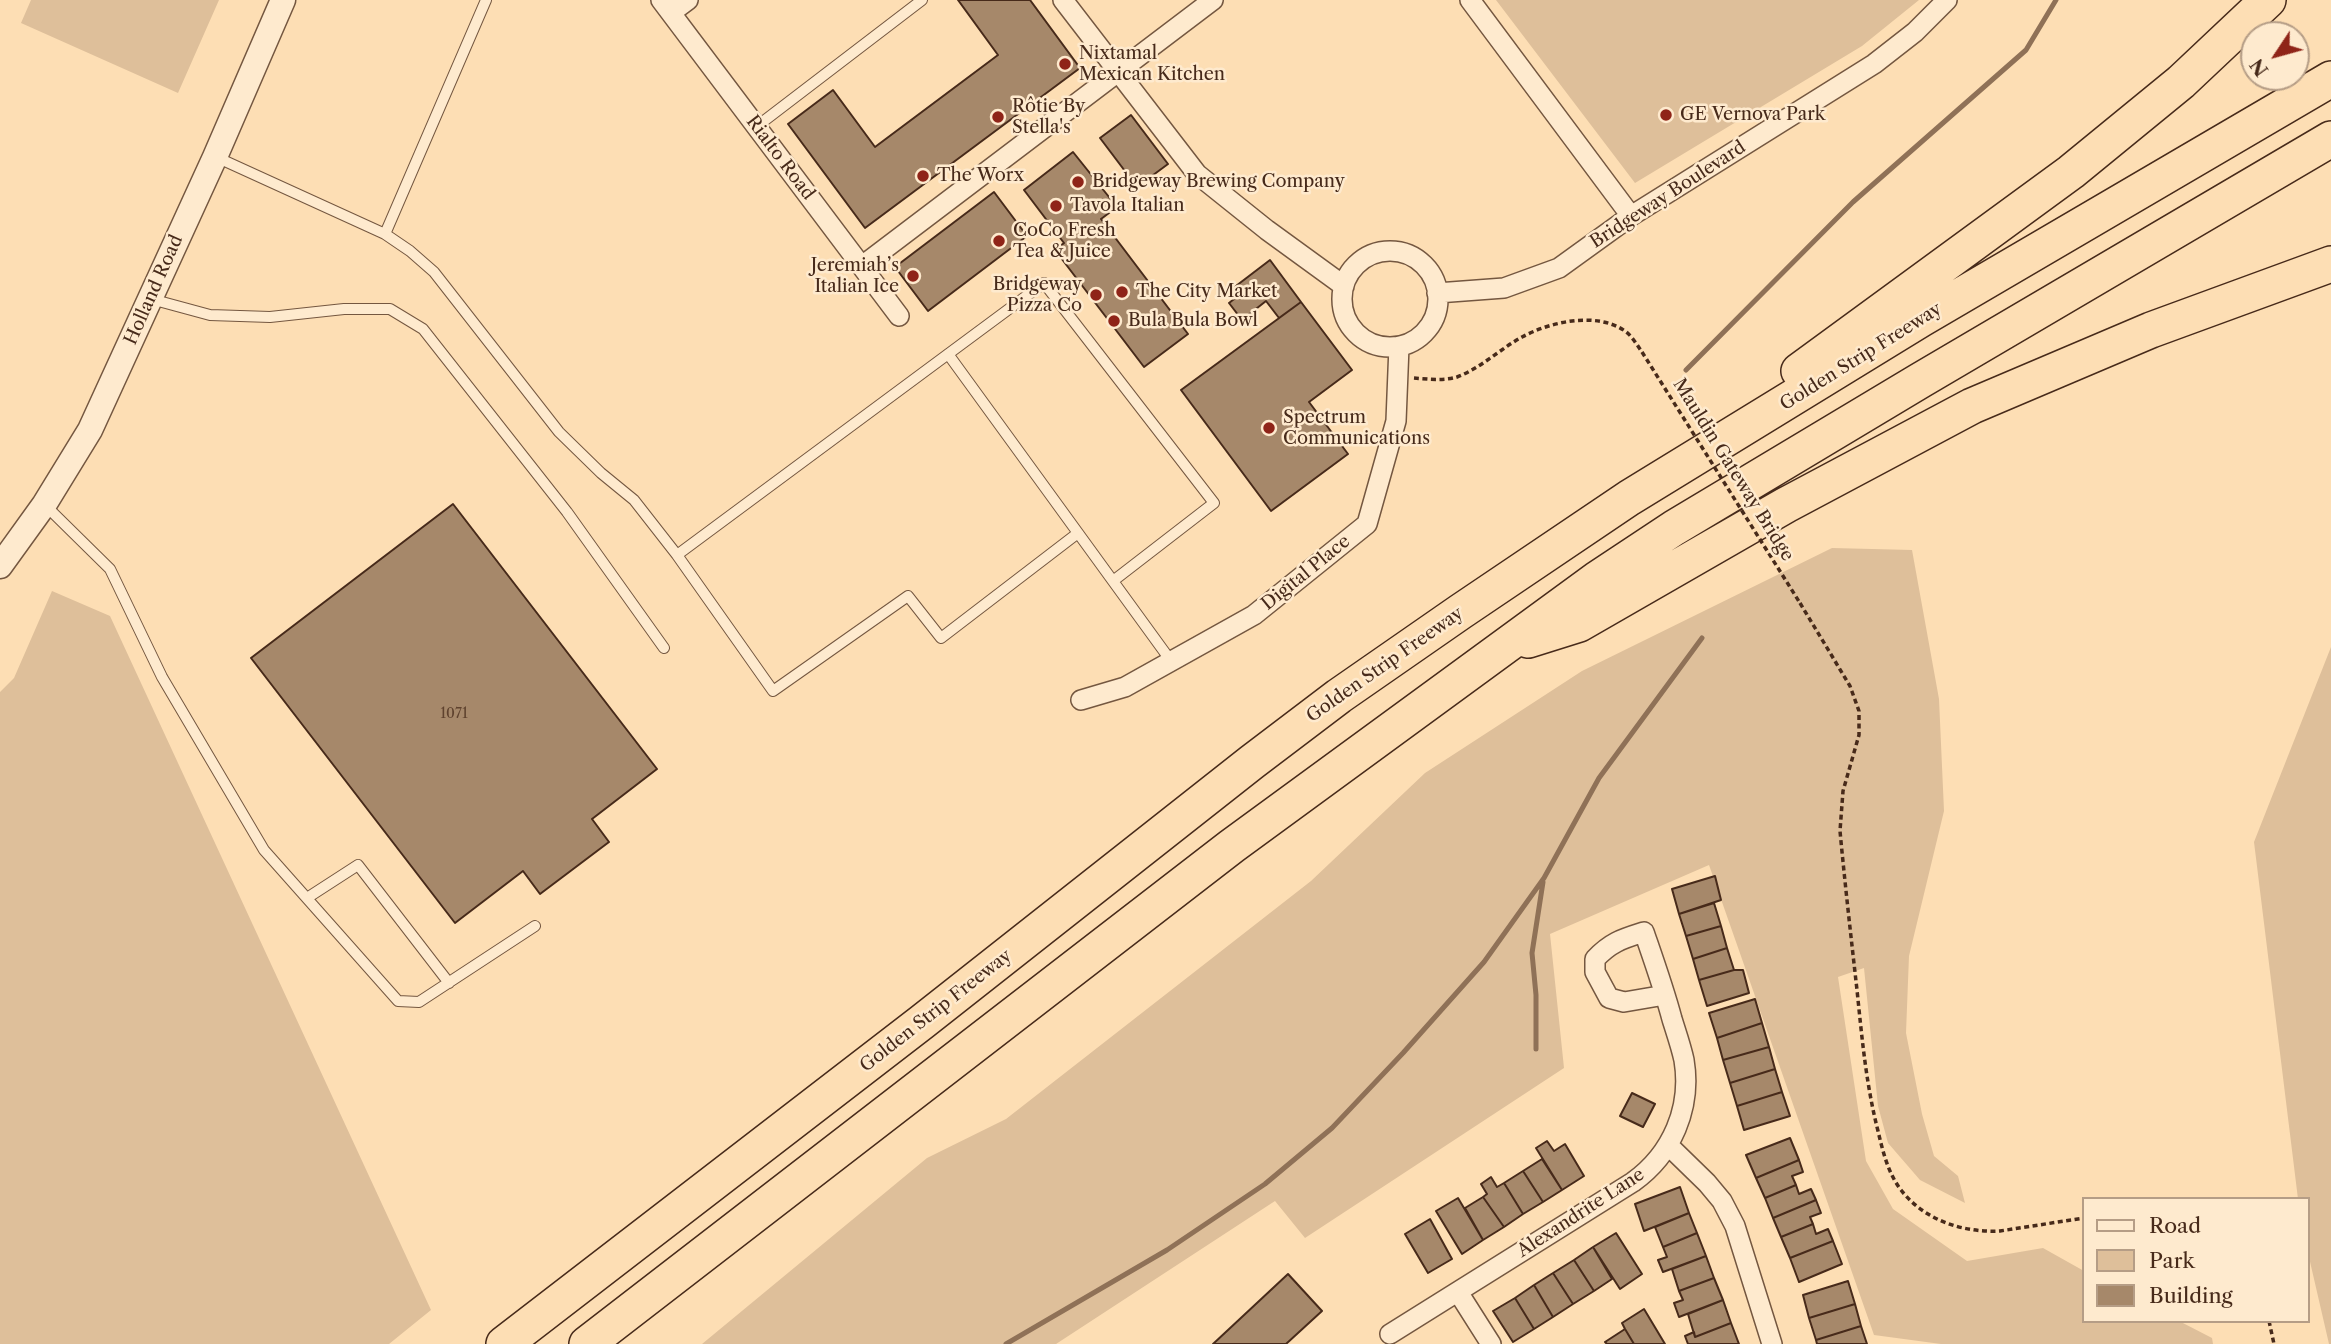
<!DOCTYPE html>
<html>
<head>
<meta charset="utf-8">
<style>
	body { margin:0 }
	#map { position:relative; width:2331px; height:1344px; overflow:hidden; background:#fddeb4; font-family:"Libre Caslon Text",serif }
	canvas { display:block }
	.legend { position:absolute; left:2082px; top:1197px; width:228px; height:126px; box-sizing:border-box; background:#feeace; border:2px solid #b59d86; margin:0; padding:9px 12px; list-style:none; font-size:21px; color:#472a1a }
	.legend li { display:flex; align-items:center; gap:14px; height:35px }
	.legend b { width:35px; border:2px solid #b59d86 }
	.north { position:absolute; left:2240px; top:21px; width:70px; height:70px; box-sizing:border-box; background:#feeace; border:2px solid #b59d86; border-radius:50%; rotate:234deg; font-size:19px; font-weight:700; line-height:28px; text-align:center; color:#472a1a }
	.north::after { content:''; display:block; margin:auto; width:24px; height:32px; background:#8f2418; clip-path:polygon(50% 0,100% 100%,50% 72%,0 100%) }
</style>
</head>
<body>
<div id="map">
<canvas width="2331" height="1344"></canvas>
<ul class="legend">
<li><b style="height:9px;background:#feeace"></b>Road</li>
<li><b style="height:19px;background:#debf9a"></b>Park</li>
<li><b style="height:19px;background:#a6886a"></b>Building</li>
</ul>
<div class="north">N</div>
</div>
<script>
const c = document.querySelector('canvas').getContext('2d');
c.lineJoin = 'round';
function fill(path, color) {
  c.fillStyle = color;
  c.fill(path, 'evenodd');
}
function stroke(path, color, width, dash) {
  c.strokeStyle = color;
  c.lineWidth = width;
  c.lineCap = dash ? 'butt' : 'round';
  c.setLineDash(dash || []);
  c.stroke(path);
}
function drawText(font, color, halo, rows, align = 'center') {
  c.font = font + ' "Libre Caslon Text",serif';
  c.lineWidth = 5;
  c.setLineDash([]);
  c.textBaseline = 'middle';
  c.strokeStyle = halo;
  c.fillStyle = color;
  for (const [text, x, y, turn = 0] of rows) {
    c.save();
    c.translate(x, y);
    c.rotate((+turn || 0) * Math.PI / 180);
    c.textAlign = isNaN(turn) ? turn : align;
    if (halo) c.strokeText(text, 0, 0);
    c.fillText(text, 0, 0);
    c.restore();
  }
}
fill(new Path2D(`
	M31,0H219L178,93L21,23Z
	M1496,0H1919L1862,46L1635,183Z
	M1832,548L1912,550L1939,699L1944,811L1909,956L1906,1033L1922,1114L1934,1156L1958,1176L1965,1203L1920,1180L1888,1143L1878,1106L1864,968L1838,977L1866,1161L1893,1209L1967,1261L2043,1248L2084,1271V1321H2179L2212,1338L2213,1344H1941L1874,1335L1709,865L1550,934L1564,1068L1305,1238L1275,1201L1056,1344H702L927,1158L1006,1119L1311,881L1425,773L1582,671Z
	M52,591L110,616L431,1310L389,1344H0V692L14,678Z
	M2331,647V1344H2329L2308,1253V1199H2298L2254,842Z`), '#debf9a');
stroke(new Path2D(`
	M1686,370L1853,202L2026,50L2056,0
	M1536,1049V995L1532,953L1543,882
	M1006,1344L1167,1250L1265,1184L1332,1128L1403,1053L1484,962L1544,878L1599,778L1702,638`), '#8f7157', 5);
const building = new Path2D(`
	M958,0H1030L1080,68L865,228L788,124L833,90L875,147L998,55Z
	M1131,115L1168,164L1137,187L1100,138Z
	M1073,152L1117,207L1101,219L1188,334L1144,367L1055,250L1064,243L1024,190Z
	M994,192L1027,236L928,311L895,267Z
	M1270,260L1301,302L1279,318L1266,301L1242,320L1229,303L1238,296L1232,289Z
	M1301,302L1352,370L1309,402L1348,454L1271,511L1181,390Z
	M453,504L657,769L592,819L609,842L540,894L523,871L455,923L251,658Z
	M1715,876L1721,900L1679,914L1672,889Z
	M1714,903L1721,926L1686,936L1679,914Z
	M1721,926L1727,948L1693,959L1686,936Z
	M1727,948L1734,970L1699,980L1693,959Z
	M1734,970H1743L1749,993L1707,1006L1699,980Z
	M1755,999L1762,1023L1717,1038L1709,1013Z
	M1762,1023L1769,1047L1723,1060L1717,1038Z
	M1769,1047L1775,1069L1730,1083L1723,1060Z
	M1775,1069L1782,1092L1737,1106L1730,1083Z
	M1782,1092L1790,1116L1744,1130L1737,1106Z
	M1632,1093L1655,1104L1643,1127L1620,1116Z
	M1790,1138L1799,1160L1756,1178L1746,1155Z
	M1547,1141L1554,1151L1565,1144L1584,1176L1562,1190L1536,1148Z
	M1542,1159L1562,1190L1543,1202L1523,1171Z
	M1799,1160L1803,1172L1792,1176L1796,1185L1765,1198L1756,1178Z
	M1523,1171L1543,1202L1523,1214L1504,1183Z
	M1491,1177L1497,1187L1504,1183L1523,1214L1504,1227L1483,1197L1487,1194L1481,1184Z
	M1796,1185L1799,1194L1811,1189L1816,1200L1773,1218L1765,1198Z
	M1680,1187L1689,1213L1644,1231L1635,1204Z
	M1483,1197L1504,1227L1483,1240L1465,1208Z
	M1458,1198L1483,1240L1462,1254L1436,1211Z
	M1816,1200L1821,1213L1810,1217L1813,1224L1781,1237L1773,1218Z
	M1689,1213L1697,1233L1663,1247L1655,1227Z
	M1430,1219L1452,1259L1428,1273L1405,1234Z
	M1813,1224L1816,1234L1828,1229L1833,1241L1790,1258L1781,1237Z
	M1616,1233L1642,1274L1620,1289L1593,1247Z
	M1697,1233L1706,1256L1663,1272L1658,1260L1667,1257L1663,1247Z
	M1833,1241L1842,1264L1799,1282L1790,1258Z
	M1593,1247L1612,1279L1594,1291L1574,1260Z
	M1706,1256L1714,1278L1679,1291L1672,1269Z
	M1574,1260L1594,1291L1573,1304L1553,1273Z
	M1553,1273L1573,1304L1553,1317L1534,1285Z
	M1288,1274L1322,1311L1286,1344H1213Z
	M1714,1278L1723,1300L1679,1317L1674,1303L1683,1300L1679,1291Z
	M1848,1281L1855,1304L1809,1318L1803,1295Z
	M1534,1285L1553,1317L1534,1329L1515,1298Z
	M1515,1298L1534,1329L1513,1342L1493,1311Z
	M1723,1300L1731,1323L1695,1337L1688,1314Z
	M1855,1304L1861,1326L1816,1340L1809,1318Z
	M1644,1309L1665,1344H1634L1625,1329L1622,1323Z
	M1731,1323L1739,1344H1688L1685,1336L1694,1332L1695,1337Z
	M1861,1326L1867,1344H1817L1816,1340Z
	M1625,1329L1634,1344H1607L1605,1342Z`);
fill(building, '#a6886a');
stroke(building, '#472a1a', 2);
const service = new Path2D(`
	M756,127L922,0
	M216,157L385,234L410,251L434,272L559,432L601,473L634,500L677,555
	M385,234L486,0
	M151,299L210,315L270,317L344,309H390L423,329L567,512L664,648
	M948,354L1171,661
	M45,505L110,569L162,677L264,850L398,1001L419,1002L535,926
	M1078,533L941,638L908,596L773,691L677,555L1044,283L1214,503L1113,581
	M307,898L358,865L449,983`);
const minor = new Path2D(`
	M661,0L899,316
	M1063,0L1197,174L1267,230L1344,286
	M1470,0L1631,216
	M672,12L688,0
	M1342 299a48 48 0 1 1 96 0a48 48 0 1 1-96 0Z
	M862,266L1213,0
	M1437,293L1504,288L1559,268L1631,216L1874,64L1915,32L1947,0
	M1081,700L1125,687L1254,615L1367,524L1396,421L1399,346
	M1669,1146L1707,1183L1722,1201L1735,1226L1772,1344
	M1458,1292L1491,1344
	M1390,1334L1633,1182C1672,1154 1692,1108 1684,1060C1681,1046 1676,1032 1672,1019C1664,989 1654,961 1644,932C1622,939 1611,942 1595,959V972L1609,998L1624,1002L1665,995`);
const tertiary = new Path2D(`
	M0,566L44,505L90,430L215,157L283,0`);
const motorway = new Path2D(`
	M1799,371L2071,172L2181,82L2268,0
	M1528,640L1579,624L1786,505L1972,406L2151,330L2331,264
	M504,1344L922,1022L1252,762L1339,696L1460,612L1629,498L1921,319L2331,79
	M587,1344L1232,846L1597,579L1674,528L1921,380L2331,139`);
stroke(service, '#745740', 12);
stroke(minor, '#745740', 22);
stroke(tertiary, '#745740', 27);
stroke(motorway, '#472a1a', 38);
stroke(new Path2D(`
	M1414,378C1427,379 1444,381 1457,377C1481,368 1500,349 1522,337C1550,322 1596,311 1625,331C1632,336 1637,345 1642,352
	M1800,603L1850,686L1859,711V735L1843,791L1840,831C1845,884 1851,937 1857,990C1862,1038 1866,1084 1878,1131C1883,1152 1888,1173 1901,1190C1924,1220 1963,1233 2000,1231L2084,1218
	M2269,1321L2274,1344`), '#472a1a', 3.5, [5, 3.5]);
stroke(service, '#feeace', 10);
stroke(minor, '#feeace', 19);
stroke(tertiary, '#feeace', 24);
stroke(motorway, '#fddeb4', 35);
stroke(new Path2D(`
	M1642,352L1800,603`), '#472a1a', 3.5, [5, 3.5]);
for (const [x, y, r, color] of [
	[1065,64,7,"#8f2418"],
	[1666,115,7,"#8f2418"],
	[998,117,7,"#8f2418"],
	[923,176,7,"#8f2418"],
	[1078,182,7,"#8f2418"],
	[1056,206,7,"#8f2418"],
	[999,241,7,"#8f2418"],
	[913,276,7,"#8f2418"],
	[1122,292,7,"#8f2418"],
	[1096,295,7,"#8f2418"],
	[1114,321,7,"#8f2418"],
	[1269,428,7,"#8f2418"]
]) {
  const dot = new Path2D();
  dot.arc(x, y, r, 0, 2 * Math.PI);
  c.fillStyle = color;
  c.fill(dot);
  stroke(dot, '#feeace', 2.5);
}
drawText('14px', '#5f422e', null, [
	["1071",454,714]
]);
drawText('18px', '#472a1a', '#feeace', [
	["Nixtamal",1079,54],
	["Mexican Kitchen",1079,75],
	["Rôtie By",1012,107],
	["Stella's",1012,128],
	["GE Vernova Park",1680,115],
	["The Worx",937,176],
	["Bridgeway Brewing Company",1092,182],
	["Tavola Italian",1070,206],
	["CoCo Fresh",1013,231],
	["Tea & Juice",1013,252],
	["Jeremiah’s",899,266,"right"],
	["Italian Ice",899,287,"right"],
	["Bridgeway",1082,285,"right"],
	["Pizza Co",1082,306,"right"],
	["The City Market",1136,292],
	["Bula Bula Bowl",1128,321],
	["Spectrum",1283,418],
	["Communications",1283,439]
], 'left');
drawText('18px', '#472a1a', '#feeace', [
	["Rialto Road",780,158,53],
	["Bridgeway Boulevard",1668,195,-33],
	["Holland Road",154,290,-66],
	["Golden Strip Freeway",1861,357,-32],
	["Mauldin Gateway Bridge",1733,470,58],
	["Digital Place",1306,573,-39],
	["Golden Strip Freeway",1385,665,-35],
	["Golden Strip Freeway",936,1011,-38],
	["Alexandrite Lane",1581,1213,-33]
]);
</script>
</body>
</html>
